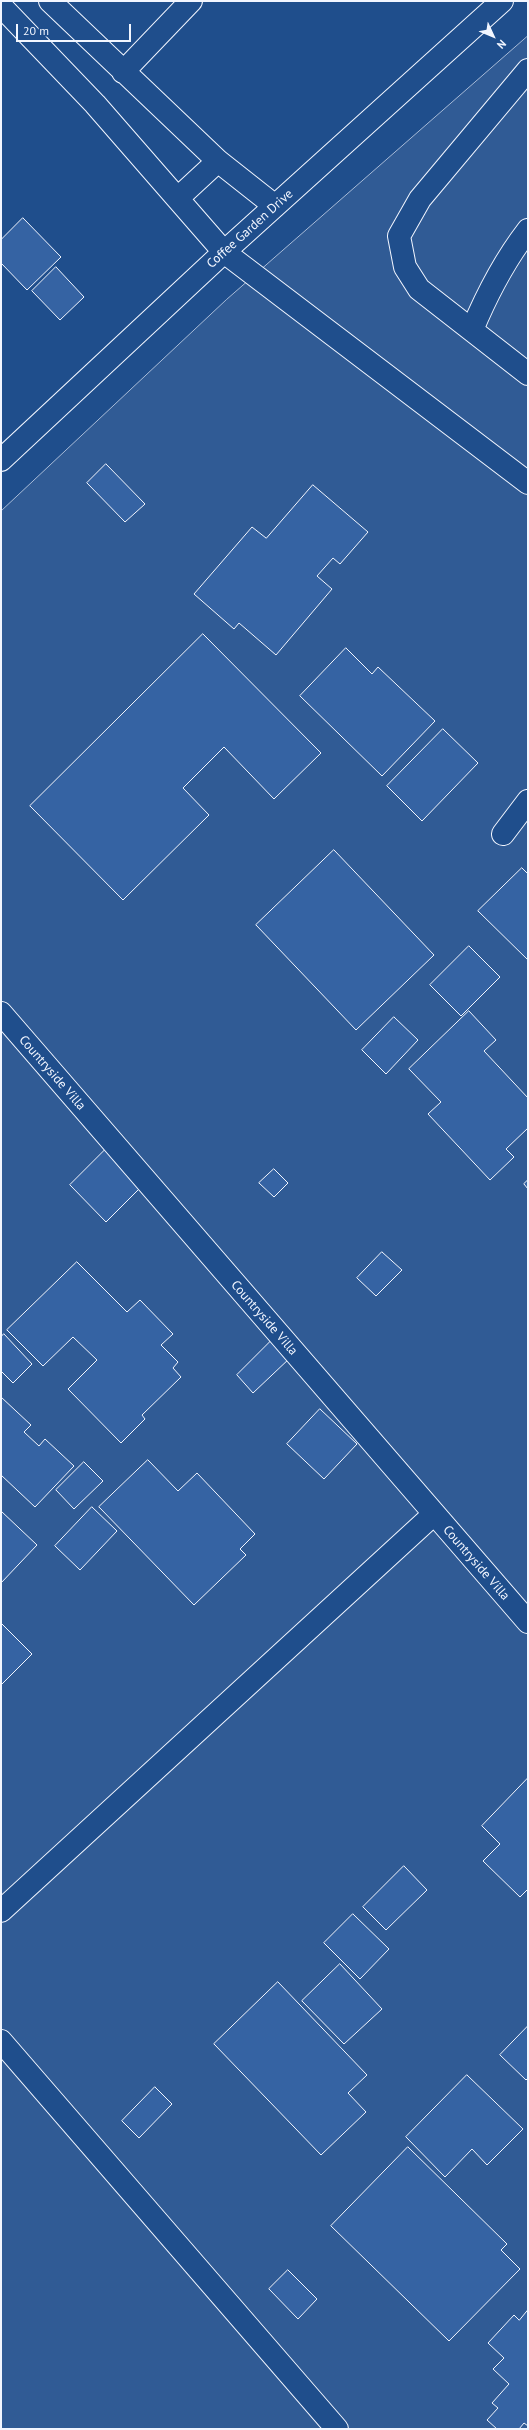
<!DOCTYPE html>
<html>
<head>
<meta charset="utf-8">
<style>
	body { margin:0 }
	#map { position:relative; width:529px; height:2430px; overflow:hidden; background:#1f4e8c; font-family:"PT Sans",sans-serif }
	canvas { display:block }
	.frame { position:absolute; inset:0; border:2px solid #f2f6ff; pointer-events:none }
	.north { position:absolute; left:473px; top:16px; width:40px; height:40px; -webkit-text-stroke:3px #1f4e8c; paint-order:stroke; rotate:134deg; font-size:11px; font-weight:700; line-height:16px; text-align:center; color:#f2f6ff }
	.north::after { content:''; display:block; margin:auto; width:14px; height:18px; background:#f2f6ff; clip-path:polygon(50% 0,100% 100%,50% 72%,0 100%) }
	.scale { position:absolute; left:16px; top:24px; width:115px; height:18px; box-sizing:border-box; border:2px solid #f2f6ff; border-top:0; padding-left:5px; font-size:12px; line-height:14px; white-space:nowrap; color:#f2f6ff; -webkit-text-stroke:3px #1f4e8c; paint-order:stroke }
</style>
</head>
<body>
<div id="map">
<canvas width="529" height="2430"></canvas>
<div class="frame"></div>
<div class="north">N</div>
<div class="scale">20 m</div>
</div>
<script>
const c = document.querySelector('canvas').getContext('2d');
c.lineJoin = 'round';
function fill(path, color) {
  c.fillStyle = color;
  c.fill(path, 'evenodd');
}
function stroke(path, color, width, dash) {
  c.strokeStyle = color;
  c.lineWidth = width;
  c.lineCap = dash ? 'butt' : 'round';
  c.setLineDash(dash || []);
  c.stroke(path);
}
function drawText(font, color, halo, rows, align = 'center') {
  c.font = font + ' "PT Sans",sans-serif';
  c.lineWidth = 3;
  c.setLineDash([]);
  c.textBaseline = 'middle';
  c.strokeStyle = halo;
  c.fillStyle = color;
  for (const [text, x, y, turn = 0] of rows) {
    c.save();
    c.translate(x, y);
    c.rotate((+turn || 0) * Math.PI / 180);
    c.textAlign = isNaN(turn) ? turn : align;
    if (halo) c.strokeText(text, 0, 0);
    c.fillText(text, 0, 0);
    c.restore();
  }
}
const built = new Path2D(`
	M528,36V2429H1V511L226,300Z`);
fill(built, '#305b95');
stroke(built, '#a8bbd7', 1);
const building = new Path2D(`
	M23,218L61,257L27,290L1,263V240Z
	M56,267L84,297L60,320L32,291Z
	M106,464L145,504L125,522L87,483Z
	M313,485L368,532L340,564L333,558L317,576L332,589L276,655L239,623L234,629L194,594L252,527L266,538Z
	M203,634L321,753L274,799L224,747L183,788L209,815L123,900L30,806Z
	M346,648L372,674L378,667L435,721L382,776L300,696Z
	M443,729L478,763L422,821L387,786Z
	M334,850L434,955L356,1030L256,925Z
	M522,868L528,874V960L478,911Z
	M469,946L500,977L461,1016L430,985Z
	M469,1011L496,1040L484,1051L528,1098V1128L506,1149L514,1157L490,1180L428,1114L441,1102L409,1069Z
	M394,1017L418,1040L386,1074L362,1050Z
	M109,1146L145,1183L106,1222L70,1185Z
	M274,1169L288,1183L274,1197L259,1183Z
	M528,1180V1189L524,1184Z
	M382,1252L402,1270L376,1296L357,1278Z
	M77,1262L127,1312L140,1300L173,1334L161,1345L178,1362L173,1368L181,1377L142,1415L145,1419L121,1443L68,1389L97,1360L73,1337L43,1366L7,1330Z
	M4,1334L32,1364L13,1383L1,1371V1337Z
	M273,1339L291,1357L253,1393L237,1375Z
	M1,1397L31,1425L24,1432L39,1446L45,1439L74,1466L35,1507L1,1475Z
	M320,1409L357,1444L324,1479L287,1444Z
	M148,1460L178,1491L197,1473L255,1534L240,1549L246,1555L194,1605L99,1507Z
	M84,1462L103,1481L74,1509L56,1490Z
	M92,1507L117,1531L80,1570L55,1546Z
	M1,1511L37,1545L1,1583Z
	M1,1623L32,1654L1,1685Z
	M528,1778V1889L520,1897L483,1861L500,1844L482,1826Z
	M404,1866L427,1890L386,1930L363,1907Z
	M353,1914L389,1949L360,1979L324,1943Z
	M340,1964L382,2009L344,2044L302,2001Z
	M278,1982L367,2075L348,2093L366,2112L321,2155L214,2044Z
	M528,2026V2078L526,2080L500,2055Z
	M467,2075L523,2129L487,2165L472,2149L445,2177L406,2137Z
	M155,2087L172,2104L139,2138L122,2121Z
	M408,2147L507,2244L501,2250L520,2269L449,2341L331,2226Z
	M288,2270L317,2299L298,2319L269,2289Z
	M528,2310V2426L524,2423L519,2429H497L487,2420L498,2408L492,2403L509,2384L493,2369L504,2358L488,2343L514,2315L519,2320Z`);
fill(building, '#3563a3');
stroke(building, '#f2f6ff', 1);
const minor = new Path2D(`
	M50,1L218,161L275,206
	M1,6L95,104L224,252L528,483
	M528,70L420,199L399,236L405,267L419,289L528,374
	M123,72L191,1
	M178,198L218,161
	M472,330C487,294 504,261 528,230
	M1,460L224,252L502,1
	M503,834L528,801
	M1,1013L528,1622
	M1,1911L434,1514
	M1,2041L337,2429`);
stroke(minor, '#f2f6ff', 24);
stroke(minor, '#1f4e8c', 22);
drawText('13px', '#f2f6ff', '#1f4e8c', [
	["Coffee Garden Drive",250,229,-42],
	["Countryside Villa",52,1073,49],
	["Countryside Villa",264,1318,49],
	["Countryside Villa",476,1563,49]
]);
</script>
</body>
</html>
